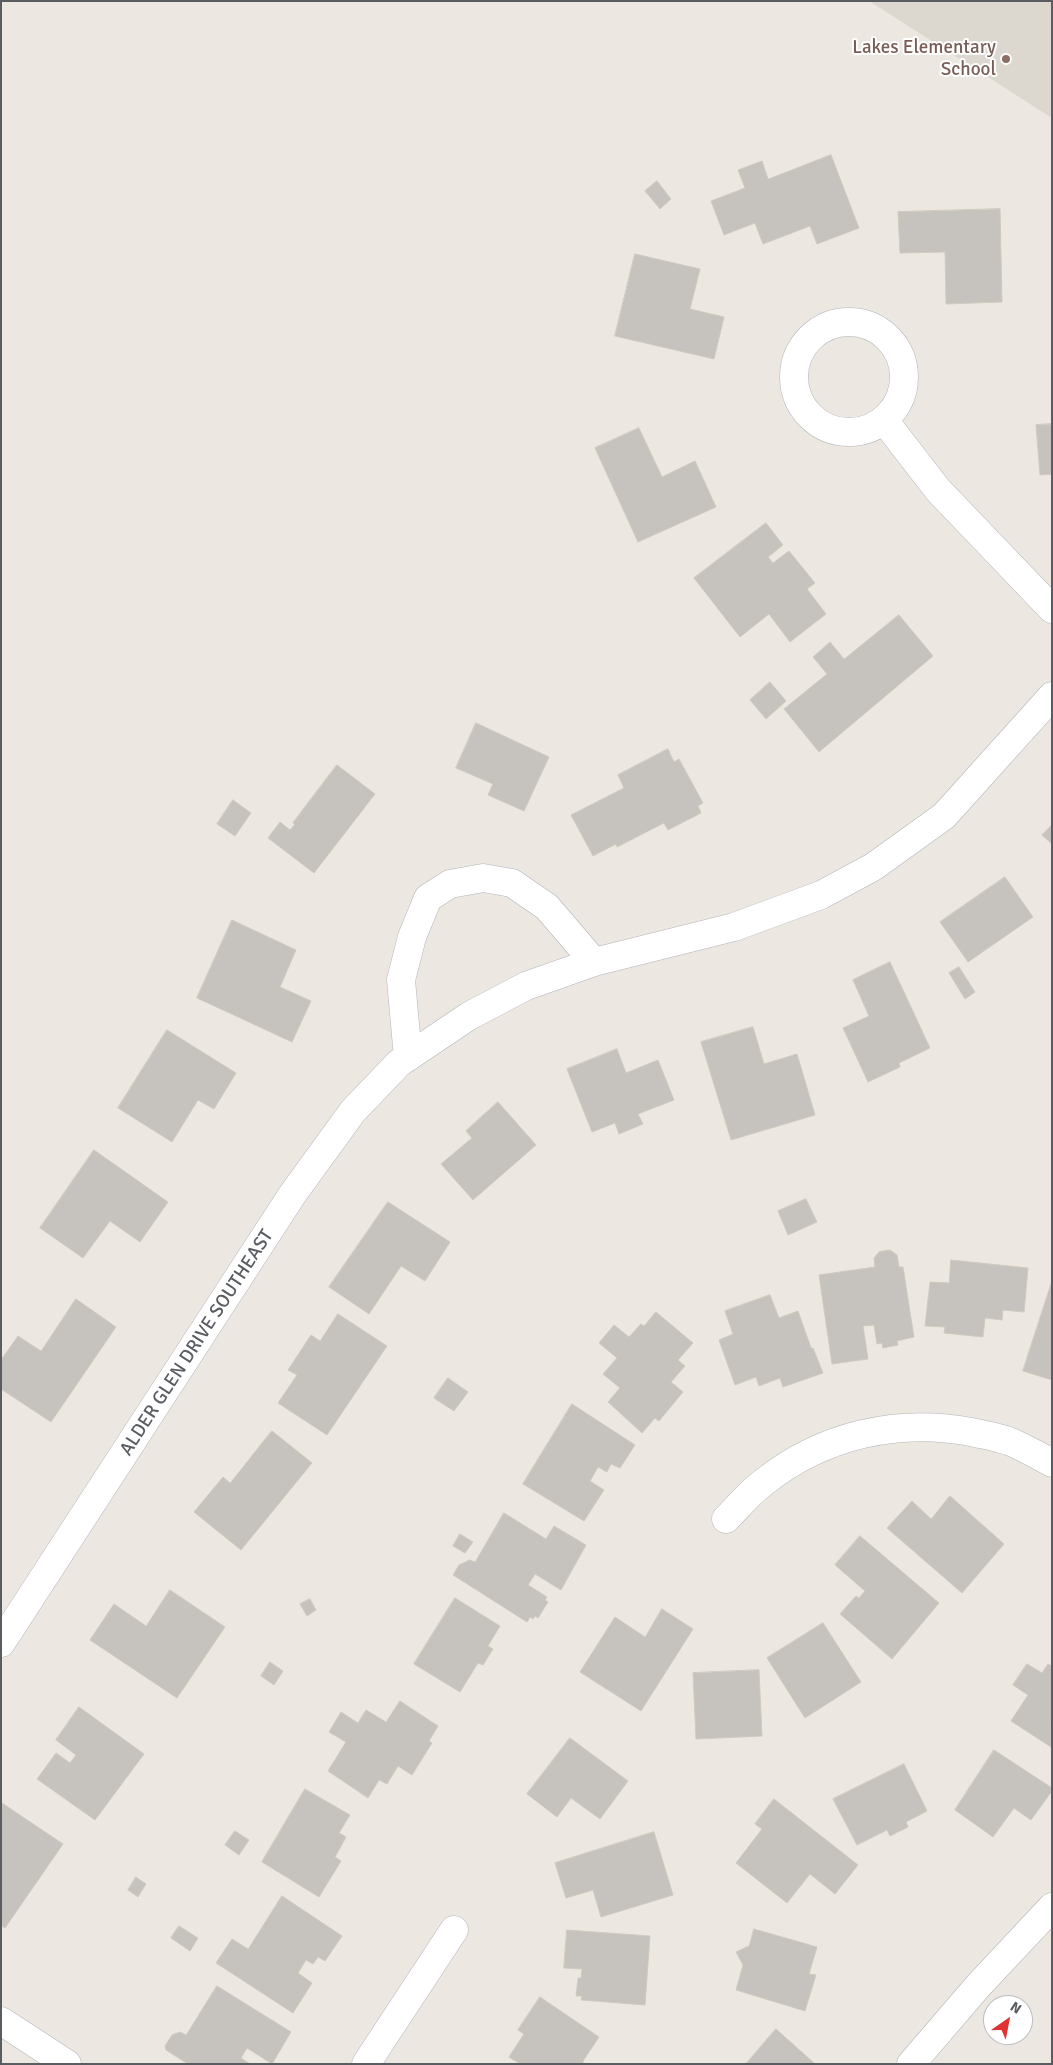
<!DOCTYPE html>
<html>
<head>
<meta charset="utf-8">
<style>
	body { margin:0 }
	#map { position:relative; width:1053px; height:2065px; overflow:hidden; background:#ece8e1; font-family:Signika,sans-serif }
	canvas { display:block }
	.frame { position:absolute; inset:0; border:2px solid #595d61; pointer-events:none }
	.north { position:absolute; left:983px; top:1995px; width:50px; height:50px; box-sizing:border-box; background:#fff; border:1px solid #bdbec0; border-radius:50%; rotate:33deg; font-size:14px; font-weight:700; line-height:20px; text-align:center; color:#595d61 }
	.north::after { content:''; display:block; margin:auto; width:18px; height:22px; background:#e13233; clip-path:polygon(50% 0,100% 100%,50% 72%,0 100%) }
</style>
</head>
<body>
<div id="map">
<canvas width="1053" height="2065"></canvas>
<div class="frame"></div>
<div class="north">N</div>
</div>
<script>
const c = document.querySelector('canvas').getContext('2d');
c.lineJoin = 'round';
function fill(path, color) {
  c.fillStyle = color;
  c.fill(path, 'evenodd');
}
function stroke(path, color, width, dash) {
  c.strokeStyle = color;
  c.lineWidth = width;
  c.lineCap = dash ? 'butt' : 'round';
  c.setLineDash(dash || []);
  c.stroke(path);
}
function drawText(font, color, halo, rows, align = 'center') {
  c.font = font + ' Signika,sans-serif';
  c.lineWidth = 4;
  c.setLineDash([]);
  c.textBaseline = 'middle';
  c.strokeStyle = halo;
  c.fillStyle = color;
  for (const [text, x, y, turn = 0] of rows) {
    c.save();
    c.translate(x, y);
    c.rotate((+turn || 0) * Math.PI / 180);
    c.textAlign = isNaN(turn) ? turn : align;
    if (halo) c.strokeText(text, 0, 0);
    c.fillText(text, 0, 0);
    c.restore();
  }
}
fill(new Path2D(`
	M869,1H1052V118Z`), '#dcd7cf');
const building = new Path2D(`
	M831,155L859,228L817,244L810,226L763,244L755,223L724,235L711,201L745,188L738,170L762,161L768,179Z
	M657,181L671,199L660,209L645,191Z
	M1000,209L1002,302L946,304L945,252L900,253L898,212Z
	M635,254L700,269L690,309L724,317L714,359L615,336Z
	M1052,424V474L1040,475L1036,425Z
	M639,428L662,477L695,461L716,507L638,542L595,448Z
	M766,523L783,545L768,557L773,563L789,551L815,583L807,589L826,614L790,642L769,614L740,637L694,578Z
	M899,615L933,656L819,752L784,709L827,674L813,657L830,642L844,659Z
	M770,682L786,701L766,719L750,700Z
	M476,723L549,757L524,811L488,795L493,784L456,768Z
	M668,749L674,762L679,759L703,803L698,806L701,813L668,830L664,823L617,847L616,844L593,856L571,815L624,788L618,775Z
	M337,765L375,794L314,873L268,838L280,822L290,830L295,824L293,823Z
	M233,800L251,813L235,836L217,824Z
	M1052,825V844L1042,835Z
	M1005,877L1033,917L968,962L940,922Z
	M232,920L296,950L280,987L311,1001L292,1042L197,998Z
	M890,962L930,1048L899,1063L900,1067L868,1082L843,1028L869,1016L853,980Z
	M959,967L975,992L965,999L949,973Z
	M753,1027L764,1064L797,1054L815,1115L731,1140L701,1042Z
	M167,1030L236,1073L214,1109L198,1100L172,1142L118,1108Z
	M617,1049L626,1073L658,1060L674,1100L638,1114L643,1124L619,1134L615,1123L592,1132L567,1069Z
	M498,1102L536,1145L473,1200L441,1164L472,1138L466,1131Z
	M94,1150L168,1202L140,1242L110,1221L83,1258L40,1228Z
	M806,1199L817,1222L788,1235L778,1211Z
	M388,1202L450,1242L425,1281L401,1266L369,1314L329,1287Z
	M890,1250L897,1255L899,1267H903L914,1337L897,1341L898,1345L883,1348L882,1343L877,1344L874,1325L863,1326L868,1359L832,1364L819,1275L875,1267L874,1258L879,1252Z
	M951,1260L1028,1268L1024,1312L1003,1310L1002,1320L985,1318L983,1337L944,1333L945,1327L925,1326L930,1282L949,1283Z
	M1052,1281V1380L1023,1371Z
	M770,1295L779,1318L798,1311L811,1348H813L823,1373L783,1387L780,1378L759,1386L756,1377L735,1385L719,1340L733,1334L725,1311Z
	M76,1299L116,1327L51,1422L1,1389V1360L18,1336L41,1351Z
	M656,1312L693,1343L678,1360L685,1366L671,1382L683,1392L659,1421L655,1418L642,1433L608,1402L620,1388L603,1374L617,1358L599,1343L614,1325L629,1337L641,1324L644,1326Z
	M338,1314L387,1346L327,1435L278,1403L297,1375L288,1370L311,1335L320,1341Z
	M448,1378L468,1392L454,1411L434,1398Z
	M572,1404L635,1445L620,1468L611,1464L607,1472L598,1467L590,1481L604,1490L584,1521L523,1484Z
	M272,1431L312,1463L241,1550L194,1512L223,1477L230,1483Z
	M950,1496L1004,1544L962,1593L887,1528L912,1501L931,1519Z
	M504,1513L546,1539L554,1526L586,1545L561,1590L535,1574L528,1585L547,1597L545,1600L548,1602L538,1618L535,1616L533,1619L530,1617L527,1622L453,1575L459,1565L470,1560L475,1562Z
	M460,1534L473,1542L465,1553L453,1546Z
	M860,1536L939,1603L892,1659L840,1614L856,1596L859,1598L865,1591L835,1565Z
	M170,1590L225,1627L177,1698L90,1640L114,1604L146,1626Z
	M455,1598L500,1626L488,1646L493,1649L483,1665L478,1663L460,1692L414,1664Z
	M310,1599L316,1610L307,1616L300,1604Z
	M662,1609L693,1629L641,1711L580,1672L615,1617L645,1637Z
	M823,1623L861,1682L805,1718L767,1658Z
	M270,1662L283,1671L274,1685L261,1676Z
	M1027,1664L1042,1673L1048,1664L1052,1666L1051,1747L1011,1721L1028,1695L1013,1685Z
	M759,1670L762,1736L696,1739L693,1673Z
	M400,1701L438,1726L429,1741L432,1743L412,1775L398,1766L387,1784L379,1780L368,1798L328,1771L346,1742L329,1732L341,1712L358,1723L366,1710L386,1722Z
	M79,1707L144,1754L95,1820L37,1779L56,1753L70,1763L76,1755L56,1740Z
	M570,1738L628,1781L600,1819L571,1798L557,1817L527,1794Z
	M994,1750L1052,1788V1791L1031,1820L1014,1808L993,1837L955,1810Z
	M904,1764L927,1811L906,1822L908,1827L890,1836L887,1830L857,1845L833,1799Z
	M305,1789L350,1815L339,1833L346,1837L335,1857L341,1861L319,1897L262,1862Z
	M774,1799L858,1865L835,1894L810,1874L787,1903L736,1863L762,1829L755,1824Z
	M2,1803L63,1844L5,1928L1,1925Z
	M235,1831L249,1840L239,1855L225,1845Z
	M654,1832L673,1895L601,1917L593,1890L566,1898L555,1863Z
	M136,1877L146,1884L138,1897L128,1890Z
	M282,1896L342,1936L325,1961L318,1957L313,1964L306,1960L298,1973L312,1983L293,2013L216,1963L232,1939L248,1949Z
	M179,1926L198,1938L190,1951L171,1938Z
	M754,1929L817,1947L809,1974L816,1975L805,2011L736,1990L743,1965L736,1952L749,1946Z
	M567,1930L650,1936L645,2005L581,2000L582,1996H576L578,1978H581L582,1969L564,1968Z
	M217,1986L291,2032L272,2064L247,2048L241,2058L250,2064H188L166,2050L165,2046L172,2035L180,2032L186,2035Z
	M540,1997L599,2037L583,2061V2064H520L509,2057L524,2034L518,2030Z
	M776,2029L814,2063V2064H746Z`);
fill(building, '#c6c3be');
stroke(building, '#d0c9bf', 1);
const street = new Path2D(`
	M794 377a55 55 0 1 1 110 0a55 55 0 1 1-110 0Z
	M884,420L938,490L1052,609
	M408,1057L401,980L412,937L428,898L450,884L483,878L512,883L547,907L594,962
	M726,1519C738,1507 750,1492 764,1482C823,1435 898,1418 971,1432C984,1435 998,1437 1011,1442C1025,1448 1039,1456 1052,1463
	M1,1643L292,1195L353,1111L399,1063L469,1016L526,986L594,962L734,927L821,895L873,867L944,816L1052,696
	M1,2021L67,2064
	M366,2064L454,1930
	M911,2064L978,1986L1052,1907`);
stroke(street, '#b1b4b8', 29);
stroke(street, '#fff', 28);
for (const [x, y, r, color] of [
	[1006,59,5,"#8d6e63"]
]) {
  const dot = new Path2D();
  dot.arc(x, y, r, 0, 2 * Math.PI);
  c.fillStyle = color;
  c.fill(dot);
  stroke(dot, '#fff', 2);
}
drawText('19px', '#785e54', '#fff', [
	["Lakes Elementary",996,48],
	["School",996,70]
], 'right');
drawText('19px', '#595d61', '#fff', [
	["ALDER GLEN DRIVE SOUTHEAST",197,1343,-57]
]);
</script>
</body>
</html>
